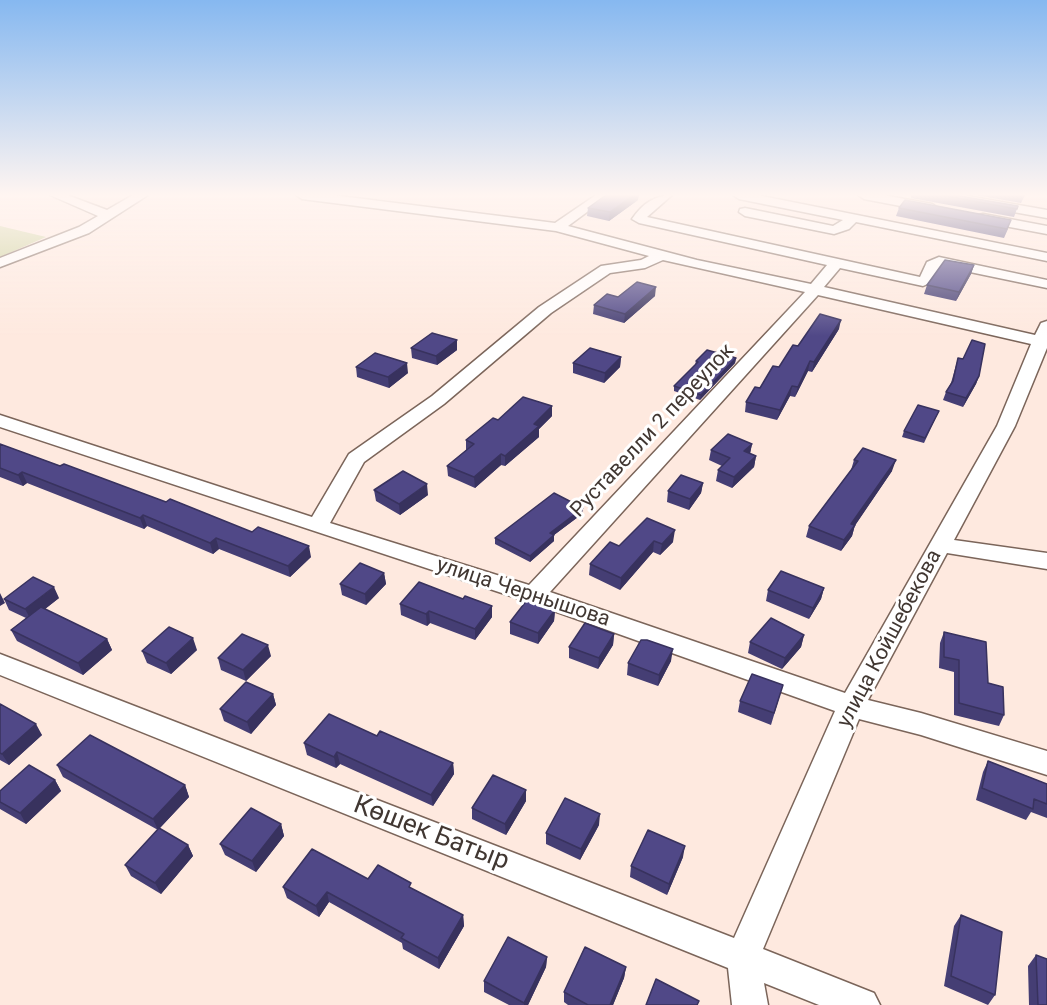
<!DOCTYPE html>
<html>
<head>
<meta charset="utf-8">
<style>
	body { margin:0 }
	canvas { display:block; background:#fee9df }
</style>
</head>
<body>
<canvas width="1047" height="1005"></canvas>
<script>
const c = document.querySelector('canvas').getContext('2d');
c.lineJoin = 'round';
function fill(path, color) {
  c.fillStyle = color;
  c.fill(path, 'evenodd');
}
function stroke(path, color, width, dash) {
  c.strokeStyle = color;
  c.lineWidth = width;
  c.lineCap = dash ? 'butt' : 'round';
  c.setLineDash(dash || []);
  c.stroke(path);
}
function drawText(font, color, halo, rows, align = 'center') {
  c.font = font + ' Roboto,sans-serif';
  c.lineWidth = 6;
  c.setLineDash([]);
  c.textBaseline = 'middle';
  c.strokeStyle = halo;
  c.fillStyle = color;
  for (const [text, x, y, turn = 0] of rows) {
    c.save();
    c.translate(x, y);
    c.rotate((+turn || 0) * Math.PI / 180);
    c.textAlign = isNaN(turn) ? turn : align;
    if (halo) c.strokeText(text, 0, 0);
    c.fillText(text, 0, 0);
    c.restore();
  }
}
fill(new Path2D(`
	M0,226L46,237L0,257Z`), '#cad199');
const minor = new Path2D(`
	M50,195H67L107,210L133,195H148L89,233L0,267V258L79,227L98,216Z
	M296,195H332L555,223L596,195H610L568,226L697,260L811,284L827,265L639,223L632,219C642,204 655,195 672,195L647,217L920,277L927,262L939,257L1047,280V288L941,266L932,282L923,286L840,268L824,287L1035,335L1041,323L1047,321V348L1015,426L954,540L1047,553V569L947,553L868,700L921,713L1047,751V775L921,735L859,719L763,949L874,993L880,1005H819L764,983L768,1005H732L728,968L0,675V654L734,938L835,711L526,601L0,427V415L312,517L349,454L432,396L539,307L601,266L641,260L649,256L556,231L302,199ZM663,260L805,292L529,585L330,523L364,462L444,404L551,313L610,273L645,268ZM818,295L1031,344L997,426L845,693L550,592Z
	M733,195H757L1047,253V261L856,222L849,229L834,234L745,216L739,212L740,209L745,208L833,226L843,220L739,199Z
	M858,195H883L932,204L938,208L932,212L864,199Z
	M935,195H962L1047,210V218L941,199Z
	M983,214L1047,226V234L978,221L976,218L978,215Z`);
stroke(minor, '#7b655a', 3);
fill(minor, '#fff');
fill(new Path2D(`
	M911,195H954L1018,206L1014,217L911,198Z
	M975,195H1025L1021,203Z
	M638,200L609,221L587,216L588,208Z
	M899,208L1008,229L1004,238L896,216Z
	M974,265L971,274L956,301L924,294L927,285Z
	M655,296L624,323L593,314L594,305L618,297Z
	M839,329L812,372L808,371L795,397L790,396L777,420L745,412L746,402L760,388L798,346Z
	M457,340V350L437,365L412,358L411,348Z
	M621,357L620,367L604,383L573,373V363Z
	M736,358L735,363L700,400L674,391V386L695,365L696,361Z
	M958,358L979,376L976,384L963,407L943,400L946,392L951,383Z
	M356,367L408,373L389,388L357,377Z
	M939,411L924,443L902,437L904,431Z
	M552,416L539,429V437L505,466L501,465L475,488L448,476L447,466L466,450V440L498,420Z
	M0,444L311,557L290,577L219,549L213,554L147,526L144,529L27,483L23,486L0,477Z
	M752,444L750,453L756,456L754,467L732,488L716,481L718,470L722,466L709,460L711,450Z
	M854,460L892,471L855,525L852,536L841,551L806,537L809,526L851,470Z
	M703,483L701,493L689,510L667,502L668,491Z
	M374,490L428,495L400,515L376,501Z
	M582,514L554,535V541L530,562L495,544V538Z
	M647,518L673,542L660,555L653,552L620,590L589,575L590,564L619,546Z
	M384,573L386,584L366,605L342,595L340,584Z
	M824,588L821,599L809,619L766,601L768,590Z
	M59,598L45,609L107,639L112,650L83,675L17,641L11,630L26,618L9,610L4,599Z
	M463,599L492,606V617L475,640L430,623L427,626L401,615L400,604Z
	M555,610L554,621L538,644L510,634V622Z
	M944,632L988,683L1004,715L999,726L954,715V672L939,668L940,643Z
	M614,634L613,645L598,669L569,658V647Z
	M804,635L801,647L782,669L748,653L750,642Z
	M197,650L171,674L147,663L142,651Z
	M271,656L246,681L221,670L218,658Z
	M671,661L658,686L627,675L628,663Z
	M783,685L771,725L738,712L740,701Z
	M273,694L276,705L251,734L224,721L220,709Z
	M0,704L42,735L9,765L0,760Z
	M377,736L453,763L454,774L433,806L340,764L336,768L307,755L304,743Z
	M988,761L1047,784V818L1031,812L1026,820L976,800L983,772Z
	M57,765L185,785L189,797L159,829L188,845L193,856L161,894L131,876L125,865L158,830L63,777Z
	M55,780L61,791L26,824L0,809V791Z
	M526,790V801L506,835L472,819V808Z
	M281,824L284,836L256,872L225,855L220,844Z
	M599,825L580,860L546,844V833Z
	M683,857L667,895L630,877L631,866Z
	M368,879L412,889L463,915L464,926L439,969L403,949L402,943L329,902L319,917L287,898L283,887Z
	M961,915L995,995L988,1005L944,986L954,926Z
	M1036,955L1047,1005H1029L1028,966Z
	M547,957L546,967L528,1005H509L484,992V981Z
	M626,967L624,978L613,1005H568L564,1002V992Z`), '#453e74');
fill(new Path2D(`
	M634,195H639L638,200L609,221L610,212Z
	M974,265L971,274L956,301L959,292Z
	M656,287L655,296L624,323L625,314Z
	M841,320L839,329L812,372L814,362Z
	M457,340V350L437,365L436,356Z
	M621,357L620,367L604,383L605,373Z
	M736,358L735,363L700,400L701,395Z
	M810,361L808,371L795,397L798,387Z
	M407,363L408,373L389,388L388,377Z
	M979,376L976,384L963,407L966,398Z
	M792,386L790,396L777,420L780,410Z
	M552,406V416L539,429V437L505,466V456L534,424Z
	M752,444L750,454L744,451Z
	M501,454V465L475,488L474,477Z
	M756,456L754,467L732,488L734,477Z
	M896,460L892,471L850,533L855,525L852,536L841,551L844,540L851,524Z
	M22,472L27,483L23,486L18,475Z
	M703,483L701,493L689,510L690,499Z
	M427,484L428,495L400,515L399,504Z
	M583,508L582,514L554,535V541L530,562V556L550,533Z
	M143,515L147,526L144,529L140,518Z
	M675,530L673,542L660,555L662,544Z
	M216,538L219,549L213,554L210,543Z
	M654,541L653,552L620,590L621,578Z
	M309,546L311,557L290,577L288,566Z
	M384,573L386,584L366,605L365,594Z
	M54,587L59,598L31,620L25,609Z
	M824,588L821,599L809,619L813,608Z
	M0,593L5,603L0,606Z
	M492,606V617L475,640V629Z
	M555,610L554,621L538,644V633Z
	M429,611L430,623L427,626L426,614Z
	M614,634L613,645L598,669L599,658Z
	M804,635L801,647L782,669L785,658Z
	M193,638L197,650L171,674L166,663Z
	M107,639L112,650L83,675L78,663Z
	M268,645L271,656L246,681L243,670Z
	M673,649L671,661L658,686L659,675Z
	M273,694L276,705L251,734L247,722Z
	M36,724L42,735L9,765L2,754Z
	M337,752L340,764L336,768L334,757Z
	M453,763L454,774L433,806L431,795Z
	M55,780L61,791L26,824L20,813Z
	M185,785L189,797L158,830L153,819Z
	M526,790V801L506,835L505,824Z
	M600,814L599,825L580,860L581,849Z
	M281,824L284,836L256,872L252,861Z
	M188,845L193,856L161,894L155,883Z
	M685,846L683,857L667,895L669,884Z
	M327,892L329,902L319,917L316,906Z
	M463,915L464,926L439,969L438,958Z
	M547,957L546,967L528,1005H524V1003Z
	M626,967L624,978L613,1005H610Z`), '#38325e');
const building = new Path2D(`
	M606,195H634L610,212L588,208Z
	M941,195H954L1018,206L1017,209Z
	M905,200L1011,220L1007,229L899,208Z
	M945,260L974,265L959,292L927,285Z
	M637,282L656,287L625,314L594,305L607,294L618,297Z
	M820,314L841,320L814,362L810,361L798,387L792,386L780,410L746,402L755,387L760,388L773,366L779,367L793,345L798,346Z
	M432,333L457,340L436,356L411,348Z
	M972,340L985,344L979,376L966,398L946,392L953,381L958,358L963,359Z
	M590,348L621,357L605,373L573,363Z
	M707,350L736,358L701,395L674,386L698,362L696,361Z
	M375,353L407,363L388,377L356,367Z
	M523,397L552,406L534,424L539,426L505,456L501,454L474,477L447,466L474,444L466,440L493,418L498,420Z
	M918,405L939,411L925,438L904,431Z
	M728,434L752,444L744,451L756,456L734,477L718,470L730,458L711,450Z
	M0,444L60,466L64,464L166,502L170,499L252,532L258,527L309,546L288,566L216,538L210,543L143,515L140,518L22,472L18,475L0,468Z
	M863,448L896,460L851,524L855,525L844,540L809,526L858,461L854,460Z
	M403,471L427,484L399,504L374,490Z
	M681,475L703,483L690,499L668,491Z
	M554,493L583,508L550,533L554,535L530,556L495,538Z
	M647,518L675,530L662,544L654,541L621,578L590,564L610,542L619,546Z
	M360,563L384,573L365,594L340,584Z
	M781,571L824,588L813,608L768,590Z
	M33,577L54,587L25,609L4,599Z
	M419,582L463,599L465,596L492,606L475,629L429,611L426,614L400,604Z
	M527,600L555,610L538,633L510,622Z
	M41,607L107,639L78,663L11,630Z
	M771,618L804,635L785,658L750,642Z
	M585,623L614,634L599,658L569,647Z
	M169,627L193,638L166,663L142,651Z
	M944,632L986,642L988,683L1003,687L1004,715L959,703V660L944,657Z
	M242,634L268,645L243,670L218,658Z
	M641,640H647L673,649L659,675L628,663Z
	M752,674L783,685L774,713L740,701Z
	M246,682L273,694L247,722L220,709Z
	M0,704L36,724L2,754L0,753Z
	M329,714L377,736L380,731L453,763L431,795L337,752L334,757L304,743Z
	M90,735L185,785L153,819L57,765Z
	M988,761L1047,784V804L1034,799L1033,809L982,788Z
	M29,765L55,780L20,813L0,802V791Z
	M493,775L526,790L505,824L472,808Z
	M565,798L600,814L581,849L546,833Z
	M251,808L281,824L252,861L220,844Z
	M159,828L188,845L155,883L125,865Z
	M648,830L685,846L669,884L631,866Z
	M312,849L368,879L378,865L411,883L409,887L463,915L438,958L401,938L404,934L327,892L316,906L283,887Z
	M961,915L1002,932L995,995L951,976Z
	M508,937L547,957L524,1003L484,981Z
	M585,947L626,967L610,1005H588L564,992Z
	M1036,955L1047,959V1005H1038Z
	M656,979L699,1001L697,1005H646Z`);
fill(building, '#504887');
stroke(building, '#38325e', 1.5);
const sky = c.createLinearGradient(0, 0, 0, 336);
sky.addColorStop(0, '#86b8f0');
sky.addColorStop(0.58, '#fff5f1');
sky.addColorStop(1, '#fff5f100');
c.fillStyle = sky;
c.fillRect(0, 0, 1047, 336);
drawText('21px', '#413732', '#fff', [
	["Руставелли 2 переулок",653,431,-47],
	["улица Чернышова",523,593,18],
	["улица Койшебекова",890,639,-62]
]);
drawText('26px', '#413732', '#fff', [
	["Көшек Батыр",431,834,21]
]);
</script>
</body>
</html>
